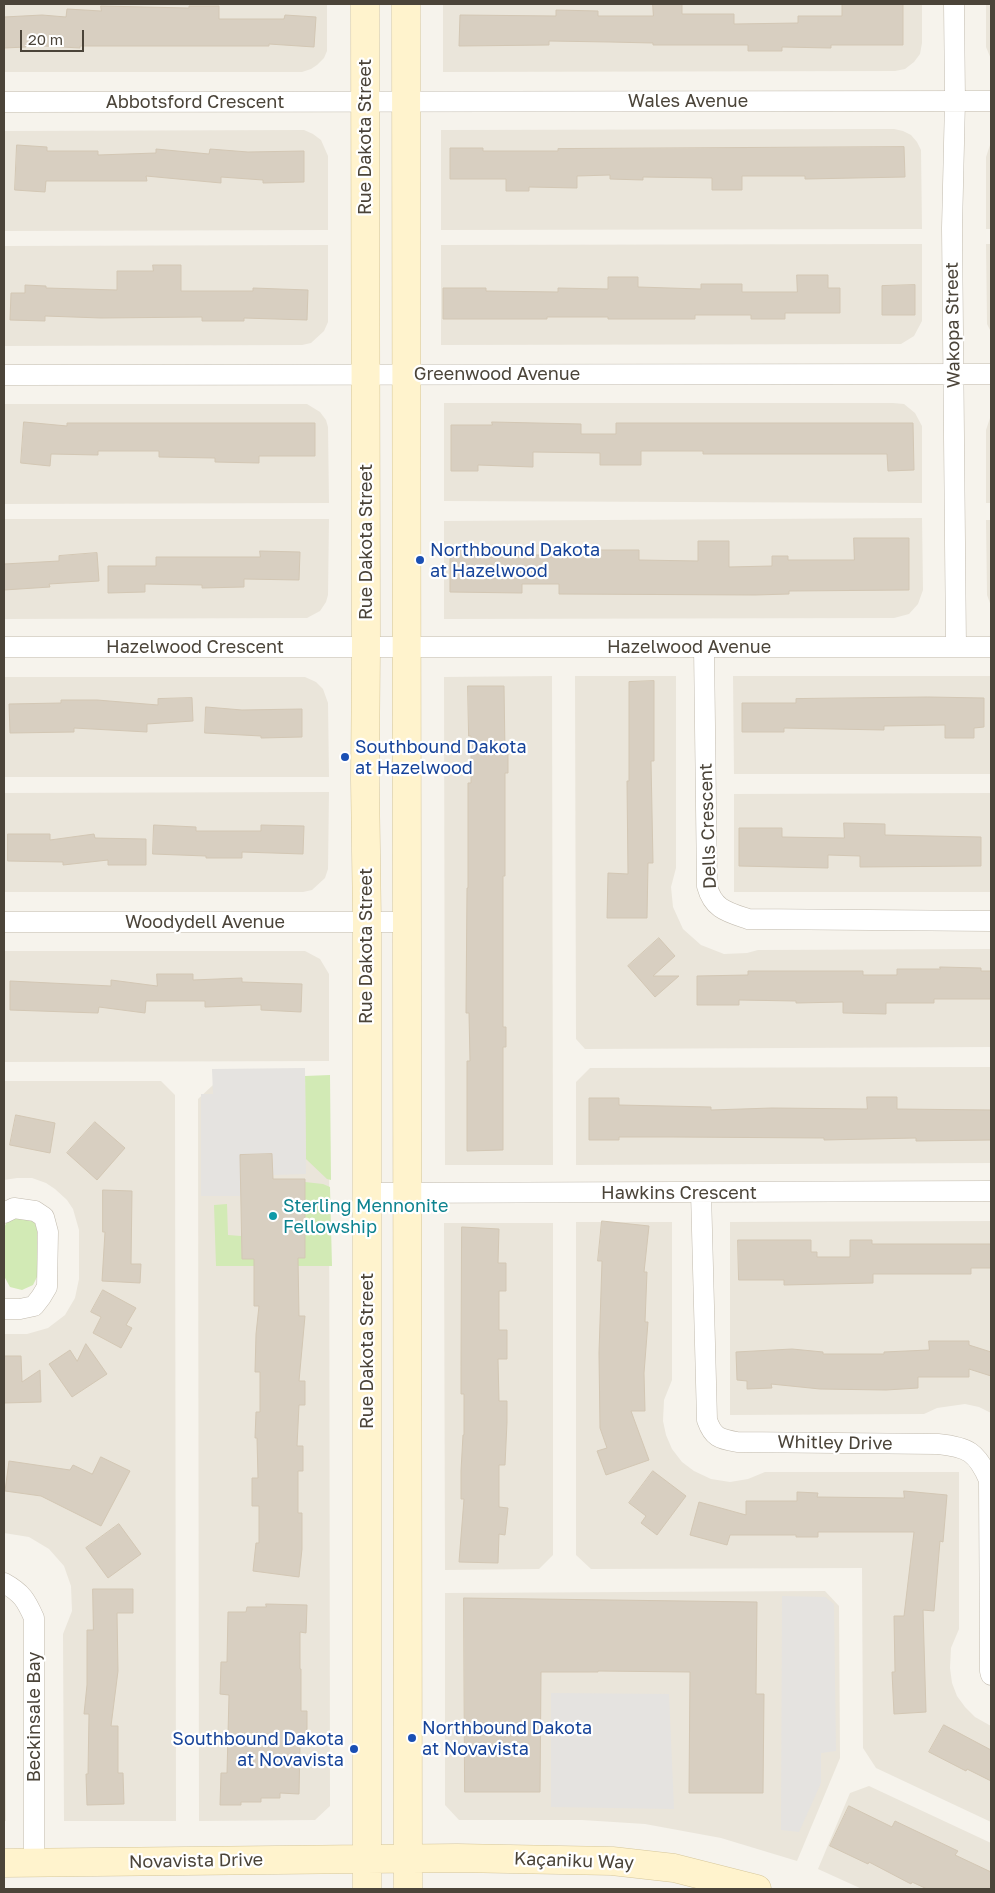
<!DOCTYPE html>
<html>
<head>
<meta charset="utf-8">
<style>
	body { margin:0 }
	#map { position:relative; width:995px; height:1893px; overflow:hidden; background:#f6f3ec; font-family:"Golos Text",sans-serif }
	canvas { display:block }
	.frame { position:absolute; inset:0; border:5px solid #4b4439; pointer-events:none }
	.scale { position:absolute; left:20px; top:30px; width:64px; height:22px; box-sizing:border-box; border:2px solid #4b4439; border-top:0; padding-left:6px; font-size:15px; line-height:18px; white-space:nowrap; color:#4b4439; -webkit-text-stroke:4px #fff; paint-order:stroke }
</style>
</head>
<body>
<div id="map">
<canvas width="995" height="1893"></canvas>
<div class="frame"></div>
<div class="scale">20 m</div>
</div>
<script>
const c = document.querySelector('canvas').getContext('2d');
c.lineJoin = 'round';
function fill(path, color) {
  c.fillStyle = color;
  c.fill(path, 'evenodd');
}
function stroke(path, color, width, dash) {
  c.strokeStyle = color;
  c.lineWidth = width;
  c.lineCap = dash ? 'butt' : 'round';
  c.setLineDash(dash || []);
  c.stroke(path);
}
function drawText(font, color, halo, rows, align = 'center') {
  c.font = font + ' "Golos Text",sans-serif';
  c.lineWidth = 4.5;
  c.setLineDash([]);
  c.textBaseline = 'middle';
  c.strokeStyle = halo;
  c.fillStyle = color;
  for (const [text, x, y, turn = 0] of rows) {
    c.save();
    c.translate(x, y);
    c.rotate((+turn || 0) * Math.PI / 180);
    c.textAlign = isNaN(turn) ? turn : align;
    if (halo) c.strokeText(text, 0, 0);
    c.fillText(text, 0, 0);
    c.restore();
  }
}
fill(new Path2D(`
	M4,4H327V51L324,58L317,65L311,69L302,72H4Z
	M443,4H922V43L920,54L914,62L905,69L895,71L443,72Z
	M986,4H991V59L986,47Z
	M894,129L903,131L911,135L917,142L921,150L922,229L441,230V130Z
	M304,130L313,134L321,140L328,156V230L4,231V131Z
	M991,142V229H986V157Z
	M922,244V321L914,336L901,344L441,345V245Z
	M986,244H991V332L987,324Z
	M328,245V322L324,331L311,343L302,345L4,346V246Z
	M444,403H893L904,404L915,413L922,426V503L444,501Z
	M4,404H307L320,412L326,420L328,427L329,503L4,504Z
	M991,415V503H986V430Z
	M922,518L923,590L918,604L909,614L894,618L444,619V521Z
	M4,519H329L328,595L326,602L320,611L307,618L4,619Z
	M986,520H991V606L987,595Z
	M552,676L553,1165H445L444,677Z
	M575,676H676V868L671,887L673,907L683,929L701,945L724,954L747,953L758,950L991,949V1047L585,1049L576,1039Z
	M733,676H991V774H734Z
	M4,677H305L316,682L323,689L328,703L329,777H4Z
	M329,792L328,869L325,878L312,890L303,892H4V793Z
	M991,793V892H734V794Z
	M4,951H305L320,959L329,974V1061L4,1062Z
	M991,1067V1163L576,1165V1082L590,1068Z
	M4,1081H161L175,1095L176,1821H64L63,1634L72,1611L71,1586L64,1566L49,1549L29,1537L4,1533V1334H27L48,1328L65,1315L75,1298L79,1279V1230L73,1209L67,1200L55,1189L46,1183L32,1178H17L4,1180Z
	M329,1084L330,1806L315,1820L199,1821L198,1099L213,1085Z
	M991,1221V1413L979,1407L965,1404L937,1408L924,1414L730,1415V1222Z
	M576,1222H672V1380L664,1400L663,1421L666,1435L672,1449L682,1462L694,1471L711,1479L730,1482L748,1479L765,1472H959V1629L951,1648L950,1668L952,1683L957,1696L965,1707L975,1717L991,1726V1822L876,1768L863,1748L862,1568L591,1569L576,1555Z
	M444,1223H553V1555L539,1569L445,1570Z
	M825,1591L839,1606L840,1758L797,1861L721,1838L645,1824L582,1820H459L445,1805V1593Z
	M4,1609H5L6,1821H4Z
	M869,1786L991,1843V1889H862L818,1869L850,1793Z`), '#eae5da');
fill(new Path2D(`
	M330,1075L331,1180L327,1179L306,1159L305,1076Z
	M305,1182L323,1184L330,1187L332,1266H216L214,1205L227,1204L228,1235L241,1236L242,1259L305,1258Z
	M24,1215L35,1222L37,1230V1277L33,1285L22,1290L10,1287L4,1276V1228L8,1219Z`), '#d2eab5');
fill(new Path2D(`
	M305,1068L306,1174L273,1175L272,1154L240,1155L241,1196H201V1094H213L212,1069Z
	M782,1596L825,1597L834,1604L836,1751L821,1753V1783L799,1832L781,1830Z
	M551,1693L669,1694L674,1809L551,1807Z`), '#e5e3e0');
const building = new Path2D(`
	M653,4H682V14H734V24L798,23V16H842V4H903V45H831V48L782,47V51H748V45H653V43L610,42L549,41V45L459,46L460,15L556,16V10L598,11V16H653Z
	M101,6L189,8V6H219V19H284L285,15L316,17L314,47L269,44V46H80V48L26,45V47L4,48V17L42,15L66,17L67,9L101,11Z
	M17,145L47,147V151H98V155L156,153V149L209,154L210,149L248,152L304,151V182L263,183V180L221,177V183L146,176L147,181H46L45,192L15,190Z
	M904,147L905,177L805,179V176H742V190H712V178L643,177V180L610,179V175L577,176V188L529,187V191H506V179H450V148H483V151H558V149Z
	M153,265H181V291H253V288L308,290L307,320L244,318V321H202V317L101,318L45,316V321L10,320L11,293H25V285L46,286V288L117,290V271H153Z
	M797,275H828V288H840V313H785V319H751V315H695V319H608V317H547V319H443V288H486V291L558,292V288L608,289V277H638V287L701,289V284H742V292H797Z
	M915,285V315H882V286Z
	M24,422L67,426V423H315V456H259V463L215,462V458L159,457V451H98V455L51,454L50,466L21,463Z
	M492,422L581,424V434H616V423H913L914,470L888,471L887,454H703V451H641V465H600V453L533,452V467L478,465V471H451V425H492Z
	M854,538H909V590L789,591V594L755,595L559,594V584H522V593L450,592V546L476,545V550H522V555H599V550H639V560L698,561V541H729V567L772,566V556H788V560H854Z
	M260,551L300,552L299,580L244,579V587L202,588V585L145,584V592L108,593V566H156V557H260Z
	M97,553L99,581L49,584L50,587L4,590V564L59,561V556Z
	M654,681V761H651L653,863H648L647,918H607L608,873L628,874L627,781H629V682Z
	M468,686H504L505,752H508V773H505V876H503V1027H506V1047H503V1150L467,1151V1061H470L469,1013H466L467,888H468V783H471V736H469Z
	M928,697L984,698V727L974,728V738H945V725L884,726V730L784,728V732H742V703H796V699Z
	M192,698L193,721L147,724V732L74,728V732L10,733L9,704L61,703V700H97L158,705V699Z
	M206,707L242,710L302,709V737L261,738V736L205,733Z
	M844,823L885,824V835L981,837V866L860,867V856L828,855V868L739,866V828H782V837L844,838Z
	M154,825L196,827V831H261V825L304,826L303,854L242,852V858H206V856L153,854Z
	M8,834H50V840L94,834L95,838L146,839V865H108V860L63,865V862L8,861Z
	M659,938L675,956L653,976H679L655,997L628,966Z
	M940,967L981,968V971H991V999H934V1003H886V1014L843,1013V1002L796,1003V1001L739,1000V1005H697V976L748,975V971H863V975H897V969H940Z
	M157,974H193V980L242,978V982L302,984L301,1012L261,1010V1005L205,1007V1001H146L145,1013L99,1007L98,1013L10,1010V981L111,986V980L157,986Z
	M867,1097H897V1109L991,1110V1140L916,1141V1138L824,1140V1138L674,1137H619V1140H589V1098H619V1105L711,1107V1110L772,1108L867,1109Z
	M16,1115L55,1123L50,1153L10,1145Z
	M95,1122L125,1148L97,1180L67,1153Z
	M272,1154L273,1179H305V1258H298L299,1316H305L299,1381H305V1405H299L297,1446H303V1471H298V1513H302V1549L299,1577L253,1571L256,1543H259V1506H252V1478H258L257,1438H255L256,1412H260V1372H255L256,1334L259,1306H254V1259H242L240,1155Z
	M103,1190L132,1191L131,1264H141L140,1283L102,1281L105,1232H103Z
	M602,1221L649,1226L644,1272H647L645,1322H648L644,1373L645,1411H631L649,1460L606,1475L597,1451L607,1448L600,1428L599,1353L602,1261H598Z
	M462,1227L499,1229L498,1263H506V1291H499V1330H507V1359H498L499,1401H507V1422L505,1465H499V1507L508,1508L505,1535L499,1534L498,1563L459,1562L464,1499H461V1471L463,1435H464V1394H461V1367Z
	M738,1240H811V1252H817V1257H850V1240H872V1244H991V1268H971V1274H873V1283L784,1285V1280H739Z
	M103,1290L136,1308L126,1325L132,1328L121,1348L93,1333L101,1317L91,1312Z
	M929,1341H969V1345L991,1352V1376L969,1369V1377H918V1388L886,1390L820,1389L771,1384L772,1388L747,1389V1381L737,1380L736,1352L792,1349L823,1352V1354H884V1352L929,1350Z
	M86,1344L107,1374L72,1397L49,1364L70,1350L77,1361Z
	M4,1356H21L22,1382L40,1370L41,1402L4,1403Z
	M101,1457L130,1471L101,1526L41,1496L5,1491L9,1461L70,1470L73,1465L92,1474Z
	M653,1471L686,1496L657,1535L641,1523L646,1516L629,1503Z
	M904,1491L947,1495L943,1542L940,1541L934,1611L923,1610L926,1712L894,1714L892,1672H895L894,1616H904L914,1532H818V1537H796V1535H730L727,1545L690,1535L699,1502L746,1515V1501H797V1492L818,1493L817,1497L904,1498Z
	M119,1524L141,1554L108,1578L86,1548Z
	M93,1589H133V1613H117L118,1671L111,1726H118V1773H123L124,1804L87,1805L86,1774H88L89,1714H84L87,1685V1630H93Z
	M464,1598L757,1602L756,1694H764L763,1793H689L690,1672L598,1671V1672H541L540,1792H465Z
	M266,1604L307,1605L306,1633L300,1632V1669H301V1711H307V1744H300L299,1794L280,1793V1798H261V1802H241V1805H220L221,1773H227L229,1695L220,1694L221,1662H227L228,1612H246L247,1607H266Z
	M944,1725L991,1750V1781L967,1769L966,1771L929,1752Z
	M849,1806L892,1827L895,1821L958,1851L955,1855L991,1872V1889H927L912,1882L911,1884L869,1862L868,1864L830,1846Z`);
fill(building, '#d8cfc1');
stroke(building, '#d3c7b4', 1);
const street = new Path2D(`
	M954,4L955,101L952,228L956,647
	M4,102L991,101
	M4,375L991,374
	M4,647H991
	M704,647L707,886C713,909 727,912 748,919L991,921
	M4,922H407
	M701,1192L707,1420C713,1437 719,1439 737,1442L938,1444C968,1447 977,1452 989,1480L990,1671L991,1675
	M367,1193L991,1191
	M4,1213L14,1208L35,1211L44,1217L48,1232L47,1287L41,1297L34,1306L20,1309H4
	M4,1583C22,1593 26,1600 34,1618V1863`);
const secondary = new Path2D(`
	M365,4L366,647L365,780L367,922V1889
	M406,4L408,1889
	M4,1863L457,1858L612,1861L674,1868L757,1889`);
stroke(street, '#c2bbae', 21);
stroke(secondary, '#d6c79b', 29);
stroke(street, '#fff', 20);
stroke(secondary, '#fff3cd', 28);
for (const [x, y, r, color] of [
	[420,560,5,"#1a4fb4"],
	[345,757,5,"#1a4fb4"],
	[273,1216,5,"#0f9aa8"],
	[412,1738,5,"#1a4fb4"],
	[354,1749,5,"#1a4fb4"]
]) {
  const dot = new Path2D();
  dot.arc(x, y, r, 0, 2 * Math.PI);
  c.fillStyle = color;
  c.fill(dot);
  stroke(dot, '#fff', 2);
}
drawText('18px', '#4b4439', '#fff', [
	["Wales Avenue",688,101],
	["Abbotsford Crescent",195,102],
	["Rue Dakota Street",365,137,-90],
	["Wakopa Street",953,325,-91],
	["Greenwood Avenue",497,374],
	["Rue Dakota Street",366,542,-90],
	["Hazelwood Crescent",195,647],
	["Hazelwood Avenue",689,647],
	["Dells Crescent",708,826,-92],
	["Woodydell Avenue",205,922],
	["Rue Dakota Street",366,946,-90],
	["Hawkins Crescent",679,1193],
	["Rue Dakota Street",367,1351,-90],
	["Whitley Drive",835,1443,1],
	["Beckinsale Bay",34,1717,-90],
	["Novavista Drive",196,1861,-1],
	["Kaçaniku Way",574,1861,2]
]);
drawText('18px', '#164399', '#fff', [
	["Northbound Dakota",430,550],
	["at Hazelwood",430,571],
	["Southbound Dakota",355,747],
	["at Hazelwood",355,768],
	["Northbound Dakota",422,1728],
	["at Novavista",422,1749],
	["Southbound Dakota",344,1739,"right"],
	["at Novavista",344,1760,"right"]
], 'left');
drawText('18px', '#0d838f', '#fff', [
	["Sterling Mennonite",283,1206],
	["Fellowship",283,1227]
], 'left');
</script>
</body>
</html>
